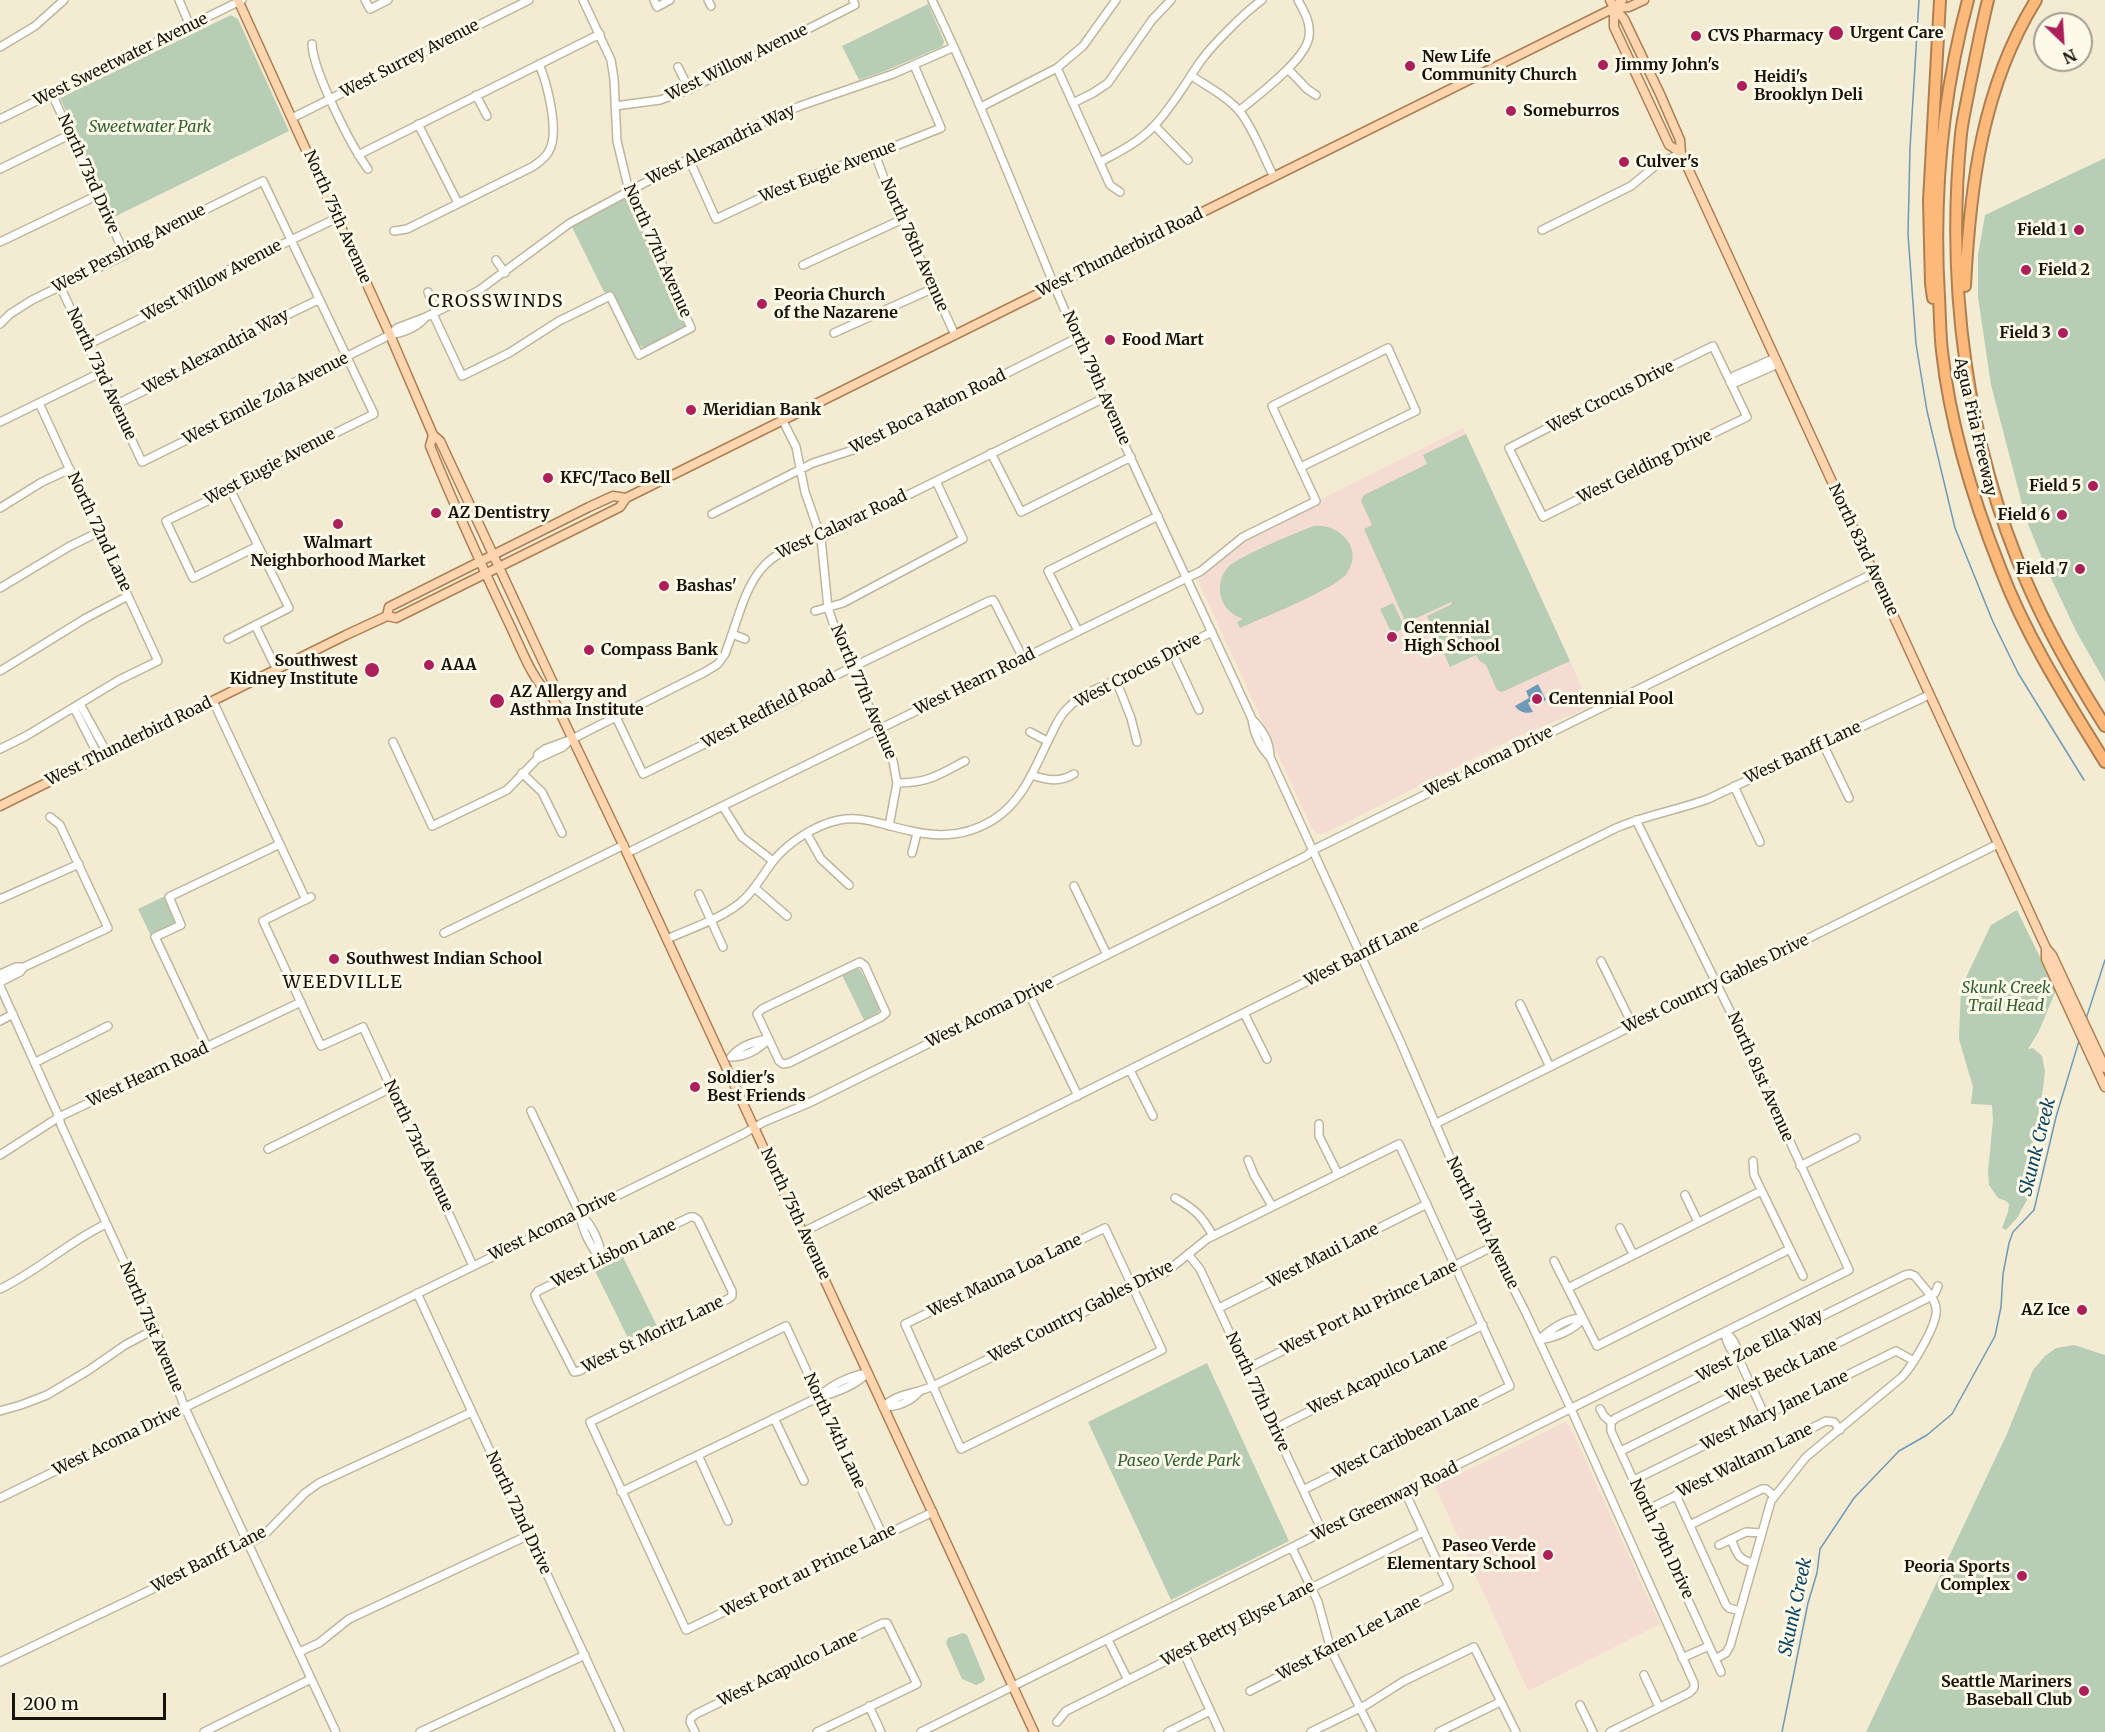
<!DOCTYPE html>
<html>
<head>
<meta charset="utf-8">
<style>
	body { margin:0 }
	#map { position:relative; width:2105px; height:1732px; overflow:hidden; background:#f4ecd2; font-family:Merriweather,serif }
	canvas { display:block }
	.north { position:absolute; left:2033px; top:12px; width:60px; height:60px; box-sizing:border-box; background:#fefaea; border:2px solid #a19e91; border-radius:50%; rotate:155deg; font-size:16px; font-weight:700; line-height:24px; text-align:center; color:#16140b }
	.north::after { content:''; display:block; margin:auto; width:21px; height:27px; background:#ad1f5a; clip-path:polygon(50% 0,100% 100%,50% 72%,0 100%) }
	.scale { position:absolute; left:12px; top:1693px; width:154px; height:27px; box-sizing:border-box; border:3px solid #16140b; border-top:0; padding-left:8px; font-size:18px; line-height:21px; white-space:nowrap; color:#16140b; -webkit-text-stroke:4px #fefaea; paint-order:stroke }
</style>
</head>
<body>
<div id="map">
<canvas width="2105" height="1732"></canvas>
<div class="north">N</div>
<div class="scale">200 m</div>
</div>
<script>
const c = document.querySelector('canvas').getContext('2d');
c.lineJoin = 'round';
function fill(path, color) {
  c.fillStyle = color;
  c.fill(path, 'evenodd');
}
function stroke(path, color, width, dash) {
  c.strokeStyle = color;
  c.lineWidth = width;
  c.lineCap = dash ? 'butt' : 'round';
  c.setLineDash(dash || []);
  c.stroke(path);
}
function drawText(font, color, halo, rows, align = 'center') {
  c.font = font + ' Merriweather,serif';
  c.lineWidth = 6;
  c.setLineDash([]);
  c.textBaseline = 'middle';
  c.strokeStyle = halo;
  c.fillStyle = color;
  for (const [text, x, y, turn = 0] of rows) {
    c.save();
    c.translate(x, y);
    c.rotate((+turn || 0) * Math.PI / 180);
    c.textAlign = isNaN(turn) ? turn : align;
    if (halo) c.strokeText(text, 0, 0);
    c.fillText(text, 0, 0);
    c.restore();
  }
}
fill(new Path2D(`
	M1463,428L1591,707L1516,737L1323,834H1317L1312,829L1198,581V576L1239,543L1316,505L1319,500Z
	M1565,1422L1570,1426L1660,1624L1528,1691L1435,1486Z`), '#f5dcd3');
fill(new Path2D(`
	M928,4L944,41L943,46L885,71L859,80L842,46Z
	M231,15L238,19L289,131L114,217L60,98Z
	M2105,158V682L2076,631L2043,561L2026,519L1991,385L1978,297V255L1985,215Z
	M626,197L630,200L686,325L684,328L645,348L639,345L614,295L604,292L572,227Z
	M1466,434L1570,661L1502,692L1497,690L1486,665L1480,661L1476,655L1450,667L1427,616L1452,604L1451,602L1406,623L1364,529L1372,525L1361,501L1364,495L1427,464L1423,455Z
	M1314,526C1340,523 1364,549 1347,573C1338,588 1260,619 1240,628L1237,622L1243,619C1232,615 1224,608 1221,597C1218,586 1221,574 1229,566C1240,556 1297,532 1314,526Z
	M1393,603L1405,628L1392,634L1380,609Z
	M165,896L177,924L151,936L138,909Z
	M2017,910L2056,990L2039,1031L2028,1049L2033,1048L2042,1056L2045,1071L2043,1089L2032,1147L2027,1200L2017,1218L2006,1230L2002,1228L2008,1212L2009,1204L2006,1201L1998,1198L1989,1185L1988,1171L1993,1120L1992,1105L1971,1104L1973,1087L1959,1039L1961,988L1991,925Z
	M856,968L860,969L880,1009L878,1013L864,1020L842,975Z
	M622,1255L658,1328L630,1342L594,1269Z
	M2074,1345L2105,1355V1732H1866L2006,1436L2033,1370L2045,1356L2056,1348Z
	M1207,1363L1289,1541L1171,1600L1088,1422Z
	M963,1633L967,1635L985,1679L983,1682L976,1685L962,1679L946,1643L948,1638Z`), '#b7cdb6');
fill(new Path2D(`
	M1538,684L1546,700L1534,706L1531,701L1528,703L1533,712C1525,714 1519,712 1515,706L1529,698L1526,691Z`), '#6d9ab8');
stroke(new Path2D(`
	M1919,0L1910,148L1908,234L1916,344L1927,411L1955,528L1993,622L2018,673L2084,780
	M2086,1019L2105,960
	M1782,1732L1808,1603L1817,1573L1820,1549L1854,1498L1899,1451L1927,1435L1952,1414L1995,1336L2001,1307L2003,1274L2009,1243L2013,1232L2034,1210L2056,1117L2079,1041`), '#6d9ab8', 1.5);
const minor = new Path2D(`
	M179,0L190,26
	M365,0L370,9L388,0
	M654,0L657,7L670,0
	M708,0L711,6
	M932,0C979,98 1018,199 1060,299C1120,441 1188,579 1252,719C1254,734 1259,746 1270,757L1400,1041L1452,1162L1492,1247L1525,1311L1571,1409L1694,1683V1688L1689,1693L1610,1732
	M312,44C313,71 351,146 368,169
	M0,47L35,26L64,0
	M678,67L689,89
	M1057,68L1110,185L1120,192
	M1288,69L1307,89L1316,95
	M1192,76C1208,87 1228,97 1241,113C1255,132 1263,156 1274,177
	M52,94L125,255
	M476,95L487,116
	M1073,103L1093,93L1108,83L1152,20L1171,0
	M615,106L660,100L688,90L855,5L853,0
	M981,107L1057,68L1083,46L1116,0
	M1239,111C1258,95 1307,59 1309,36C1311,22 1304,12 1298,0
	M292,118L529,0
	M0,119L242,0
	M418,124L458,203
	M1155,126L1188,160
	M875,154L885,181L955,335
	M358,155L600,34
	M689,159L716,219L801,179L875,154L941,128L914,65
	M1100,162C1119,152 1139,142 1154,126C1172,107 1185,84 1200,62C1213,44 1244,13 1262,0
	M0,169L71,134
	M1542,230L1631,186L1655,166L1681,153
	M394,231L407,229L532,167C538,163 546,158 549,151C560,132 547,83 539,64
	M0,242L98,195
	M496,260L505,273
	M803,265L903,219
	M60,286L142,462L231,418L267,396L390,335C403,333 416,328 425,318
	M428,292L436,312
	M433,314L462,376L509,353L559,321L610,296L639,355L691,328L629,191L617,141L614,79L611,60L583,0
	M0,324L10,314L32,300L125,255L166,229L263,181L374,414L293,454L263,474L166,521L193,578L258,546
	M834,333L934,288
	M390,335L397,328L426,317L478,291L570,223L689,159L769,119L800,106L893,74L954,47
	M87,345L174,302L214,277L337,218
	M1713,346L1747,417L1658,460L1636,472L1616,479L1605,486L1543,517L1509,448L1633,384L1656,376L1664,370Z
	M1730,382L1735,383L1778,364
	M1730,382L1734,376L1775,358
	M115,405L200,363L239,338L318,300
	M783,421L796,447L805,492L821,538L828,608L837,634L893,761L897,783L889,826
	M0,422L100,373
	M991,453L1021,512L1131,457
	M0,508L42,482L70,469
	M712,514L813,463L853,450L1077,338
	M0,588L70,546L99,532
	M815,611L843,603L963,539L936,481
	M255,625L277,670
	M1078,631L1048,571L1158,516
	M732,634L745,639
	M228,639L289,608L230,489
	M1172,652L1199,710
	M0,671L86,618L128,596
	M1116,680L1131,718L1137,742
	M213,701L306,900
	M80,704L107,753
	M74,708L99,757
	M616,717L643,774L793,701L826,680L989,601L993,600L995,603L1023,658
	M1252,719C1263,730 1270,742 1270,757
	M1030,732L1047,741
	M393,742L432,826L507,790L537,759L538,754L545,749L572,739L705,672L718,664L725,654C748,593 748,553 821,538L1104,398
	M1823,744L1849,798
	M0,749L26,736L119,680L158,661L39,403
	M537,759L563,747L570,740
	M522,773L542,792L562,833
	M1031,775C1047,780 1059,783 1074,774
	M897,783C928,783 939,775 965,761
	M1734,786L1760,842
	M723,807L742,837L773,861
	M807,834L821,859L849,885
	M627,853L1201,571L1243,537L1316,501L1272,406L1388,348L1416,411L1301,467
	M912,853L917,833
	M1074,886L1107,955
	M755,888L787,916
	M699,894L723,947
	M311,897L263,921L321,1046L363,1027L473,1266
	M0,899L79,864
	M444,933L624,845
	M667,939C692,928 720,919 740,903C755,891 762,875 774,860C789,842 815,825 839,820C855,817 868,820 883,824C924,835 955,843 993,820C1024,801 1035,766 1051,735C1055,726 1060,715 1068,708C1081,694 1101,687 1119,679C1150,663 1181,647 1212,632
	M1601,961L1633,1026
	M860,962L865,966L886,1013L881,1017L789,1063L783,1064L779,1061L757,1014L762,1009Z
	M0,974L16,967H24
	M0,982L20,972L24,967L108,928L60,825L50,817
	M0,986L59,1117L61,1125L155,1329L185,1408L336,1732
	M1029,994L1078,1096
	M1520,1004L1550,1067
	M1244,1013L1267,1059
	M0,1021L13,1014
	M207,1047L155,937L181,925L169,897L280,844
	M731,1057C746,1057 758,1050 769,1039
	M731,1057C740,1046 754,1041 769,1039
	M36,1062L108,1026
	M1130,1070L1153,1116
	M531,1111L580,1214C582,1230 591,1248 602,1260
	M1319,1124V1136L1338,1174
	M1435,1124L1998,844
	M268,1149L391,1088
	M0,1155L59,1117L301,1002
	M1248,1160L1254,1175L1272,1206
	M1753,1161L1754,1175L1803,1276
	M1800,1166L1856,1138
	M1685,1195L1698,1222
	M1175,1198C1195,1209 1202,1216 1213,1236
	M580,1214C592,1224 601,1244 602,1260
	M690,1217H694L698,1220L732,1291V1296L728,1299L579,1371L574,1372L537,1300L535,1295L538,1291Z
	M1105,1228L1162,1350L961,1449L905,1324Z
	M1620,1228L1633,1254
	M803,1232L1616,828C1646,815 1678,810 1708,799L1929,695
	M1188,1254L1200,1269L1323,1533
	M1554,1261L1597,1346L1790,1249
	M1568,1288L1761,1191
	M0,1289C38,1271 68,1242 106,1224
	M417,1293L620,1732
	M1219,1308L1427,1204
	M1725,1332C1726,1342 1730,1351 1738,1357L1765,1416
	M1725,1332C1734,1339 1738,1346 1738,1357
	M1539,1340C1549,1330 1568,1317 1583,1318
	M1539,1340C1553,1338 1574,1331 1583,1318
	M1246,1369L1492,1247
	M819,1397C830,1385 850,1376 867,1373
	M883,1407C897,1393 916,1394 933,1386L1166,1272L1207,1239L1399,1144L1510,1386L1303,1490
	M883,1407C897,1407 910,1402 919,1392
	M1600,1409L1604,1416L1611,1422V1431L1721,1672
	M0,1411L21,1405L47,1395L89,1370L125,1345L155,1329
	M774,1418L804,1481
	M1611,1422L1616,1418L1905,1275L1910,1274L1915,1276C1921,1285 1935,1297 1936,1308C1939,1323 1912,1366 1902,1377L1806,1457L1771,1501L1730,1646L1726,1653L1715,1659
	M1274,1429L1483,1325
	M1621,1451L1926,1299L1935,1293L1938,1286
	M698,1455L728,1521
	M1634,1480L1896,1351L1914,1361
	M621,1492L819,1397C836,1393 855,1385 868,1373
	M1676,1495L1726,1605L1729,1608L1740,1611
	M0,1498L743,1134L764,1122L809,1103L1306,856L1313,850L1874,573
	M1647,1510L1826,1421L1834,1422L1840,1430
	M1690,1525L1762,1489H1766L1774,1496
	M883,1536L786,1326L590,1422L686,1630L933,1512
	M1731,1539C1737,1553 1737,1559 1753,1563
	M1719,1545L1746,1532L1761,1533
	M1292,1548L1318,1602L1331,1650L1372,1732
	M1108,1640L1128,1680
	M1183,1651L1220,1732
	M299,1652L319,1643L349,1619L529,1535
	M1682,1658L1709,1646
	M0,1662L263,1536L305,1493L319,1483L472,1412
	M1644,1675L1659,1707
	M1250,1691L1331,1650L1376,1623L1449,1587L1405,1492
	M1580,1705L1593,1732
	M869,1706L881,1732
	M1057,1722L1066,1711L1423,1532
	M204,1732L311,1679
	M420,1732L585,1655
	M695,1732L690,1722L691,1718L696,1714L883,1623H887L917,1684L817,1732
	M921,1732L1849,1270L1731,1013L1636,820
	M1168,1732L1210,1711
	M1311,1732L1366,1705L1404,1681L1474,1647L1516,1732
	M1439,1732L1500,1702`);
const major = new Path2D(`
	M238,0L390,335L433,435L440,441L554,685L553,698
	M1610,0L1614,8L1624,19L1660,94L1680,140L1681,153L2046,948V959L2051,970L2105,1087
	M1614,8V27L1669,145L1681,153
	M1614,8L1629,7L1644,0
	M433,435L430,446C454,505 480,562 507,619C519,643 532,682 553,698L627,853L1034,1732
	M387,616L389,607L589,507L613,496L626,498
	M0,806L346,635L387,616L396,618L620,507L626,498L1614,8L1622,0
	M2046,948L2052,955L2105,1068`);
const highway = new Path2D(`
	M1968,0C1942,97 1933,197 1939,297C1940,315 1940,334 1942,351C1950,425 1974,502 2001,570C2027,638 2067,700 2105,762
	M1988,0C1981,28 1976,56 1970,84C1967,101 1963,117 1961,134C1946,284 1966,443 2027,583C2048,632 2076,680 2105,726
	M1965,286C1970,186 1982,87 2036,0
	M1933,298L1931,284L1929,201L1940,0`);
stroke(minor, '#bdb69d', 10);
stroke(major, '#ac7f53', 11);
stroke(highway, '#ac7f53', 14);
stroke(minor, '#fff', 7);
stroke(major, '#fed5af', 8);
stroke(highway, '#fdb97a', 10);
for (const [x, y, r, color] of [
	[1836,33,8,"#ad1f5a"],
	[1696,36,6,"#ad1f5a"],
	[1603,65,6,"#ad1f5a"],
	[1410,66,6,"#ad1f5a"],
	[1742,86,6,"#ad1f5a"],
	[1511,111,6,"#ad1f5a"],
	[1624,162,6,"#ad1f5a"],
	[2079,230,6,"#ad1f5a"],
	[2026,270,6,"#ad1f5a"],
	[762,304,6,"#ad1f5a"],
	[2063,333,6,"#ad1f5a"],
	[1110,340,6,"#ad1f5a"],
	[691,410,6,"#ad1f5a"],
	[548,478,6,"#ad1f5a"],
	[2093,486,6,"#ad1f5a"],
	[436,513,6,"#ad1f5a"],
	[2062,515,6,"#ad1f5a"],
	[338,524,6,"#ad1f5a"],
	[2080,569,6,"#ad1f5a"],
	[664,586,6,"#ad1f5a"],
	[1392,637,6,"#ad1f5a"],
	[589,650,6,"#ad1f5a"],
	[429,665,6,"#ad1f5a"],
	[372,670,8,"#ad1f5a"],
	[1537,699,6,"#ad1f5a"],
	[497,701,8,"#ad1f5a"],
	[334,959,6,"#ad1f5a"],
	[695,1087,6,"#ad1f5a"],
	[2082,1310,6,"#ad1f5a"],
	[1548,1555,6,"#ad1f5a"],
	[2022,1576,6,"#ad1f5a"],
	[2084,1691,6,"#ad1f5a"]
]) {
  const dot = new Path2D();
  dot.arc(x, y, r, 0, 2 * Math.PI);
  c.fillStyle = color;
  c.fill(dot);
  stroke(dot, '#fefaea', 2);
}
drawText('bold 16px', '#16140b', '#fefaea', [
	["Urgent Care",1850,33],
	["CVS Pharmacy",1708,36],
	["New Life",1422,57],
	["Community Church",1422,75],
	["Jimmy John's",1615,65],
	["Heidi's",1754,77],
	["Brooklyn Deli",1754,95],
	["Someburros",1523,111],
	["Culver's",1636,162],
	["Field 1",2067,230,"right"],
	["Field 2",2038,270],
	["Peoria Church",774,295],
	["of the Nazarene",774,313],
	["Field 3",2051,333,"right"],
	["Food Mart",1122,340],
	["Meridian Bank",703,410],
	["KFC/Taco Bell",560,478],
	["Field 5",2081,486,"right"],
	["AZ Dentistry",448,513],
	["Field 6",2050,515,"right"],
	["Walmart",338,543,"center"],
	["Neighborhood Market",338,561,"center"],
	["Field 7",2068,569,"right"],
	["Bashas'",676,586],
	["Centennial",1404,628],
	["High School",1404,646],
	["Compass Bank",601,650],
	["Southwest",358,661,"right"],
	["Kidney Institute",358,679,"right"],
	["AAA",441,665],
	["AZ Allergy and",510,692],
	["Asthma Institute",510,710],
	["Centennial Pool",1549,699],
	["Southwest Indian School",346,959],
	["Soldier's",707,1078],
	["Best Friends",707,1096],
	["AZ Ice",2070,1310,"right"],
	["Paseo Verde",1536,1546,"right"],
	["Elementary School",1536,1564,"right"],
	["Peoria Sports",2010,1567,"right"],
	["Complex",2010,1585,"right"],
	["Seattle Mariners",2072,1682,"right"],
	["Baseball Club",2072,1700,"right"]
], 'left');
drawText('16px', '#16140b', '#fefaea', [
	["West Surrey Avenue",410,59,-27],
	["West Sweetwater Avenue",121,60,-26],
	["West Willow Avenue",737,63,-26],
	["West Alexandria Way",721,145,-26],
	["West Eugie Avenue",828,172,-21],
	["North 73rd Drive",88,174,66],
	["North 75th Avenue",337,217,66],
	["North 78th Avenue",914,245,66],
	["West Pershing Avenue",129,249,-28],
	["North 77th Avenue",657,251,66],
	["West Thunderbird Road",1120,253,-26],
	["West Willow Avenue",212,281,-28],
	["West Alexandria Way",216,352,-28],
	["North 73rd Avenue",101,374,65],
	["North 79th Avenue",1096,378,66],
	["West Crocus Drive",1611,397,-27],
	["West Emile Zola Avenue",266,399,-27],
	["West Boca Raton Road",928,412,-26],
	["Agua Fria Freeway",1975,427,77],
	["West Eugie Avenue",270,467,-28],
	["West Gelding Drive",1645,467,-26],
	["West Calavar Road",842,525,-25],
	["North 72nd Lane",99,532,65],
	["North 83rd Avenue",1863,550,65],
	["West Crocus Drive",1138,671,-28],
	["West Hearn Road",975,682,-26],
	["North 77th Avenue",863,692,67],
	["West Redfield Road",769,710,-28],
	["West Thunderbird Road",129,742,-26],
	["West Banff Lane",1803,753,-25],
	["West Acoma Drive",1489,762,-26],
	["West Banff Lane",1362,954,-27],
	["West Country Gables Drive",1716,984,-26],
	["West Acoma Drive",990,1013,-26],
	["West Hearn Road",148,1075,-25],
	["North 81st Avenue",1760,1077,66],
	["North 73rd Avenue",418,1146,65],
	["West Banff Lane",927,1171,-26],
	["North 75th Avenue",795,1214,65],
	["North 79th Avenue",1482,1223,64],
	["West Acoma Drive",553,1226,-26],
	["West Lisbon Lane",614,1254,-26],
	["West Maui Lane",1323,1256,-27],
	["West Mauna Loa Lane",1005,1276,-26],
	["West Port Au Prince Lane",1369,1308,-26],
	["West Country Gables Drive",1081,1312,-27],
	["North 71st Avenue",151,1327,67],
	["West St Moritz Lane",653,1335,-26],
	["West Zoe Ella Way",1760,1346,-27],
	["West Beck Lane",1782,1371,-26],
	["West Acapulco Lane",1378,1377,-26],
	["North 77th Drive",1257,1392,65],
	["West Mary Jane Lane",1775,1411,-26],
	["North 74th Lane",834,1431,65],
	["West Caribbean Lane",1406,1438,-27],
	["West Acoma Drive",117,1441,-26],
	["West Waltann Lane",1745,1461,-26],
	["West Greenway Road",1385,1502,-26],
	["North 72nd Drive",518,1513,65],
	["North 79th Drive",1661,1539,65],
	["West Banff Lane",209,1560,-27],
	["West Port au Prince Lane",809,1571,-26],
	["West Betty Elyse Lane",1238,1624,-27],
	["West Karen Lee Lane",1349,1639,-28],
	["West Acapulco Lane",788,1669,-26]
]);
drawText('italic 16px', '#2f6230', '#fefaea', [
	["Sweetwater Park",150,127],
	["Skunk Creek",2006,988],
	["Trail Head",2006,1006],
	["Paseo Verde Park",1179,1461]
]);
c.letterSpacing = '1.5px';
drawText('18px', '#16140b', '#fefaea', [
	["CROSSWINDS",496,302],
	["WEEDVILLE",343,983]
]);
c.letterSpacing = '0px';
drawText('italic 18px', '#0b4564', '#fefaea', [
	["Skunk Creek",2038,1147,-76],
	["Skunk Creek",1796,1607,-78]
]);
</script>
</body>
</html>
